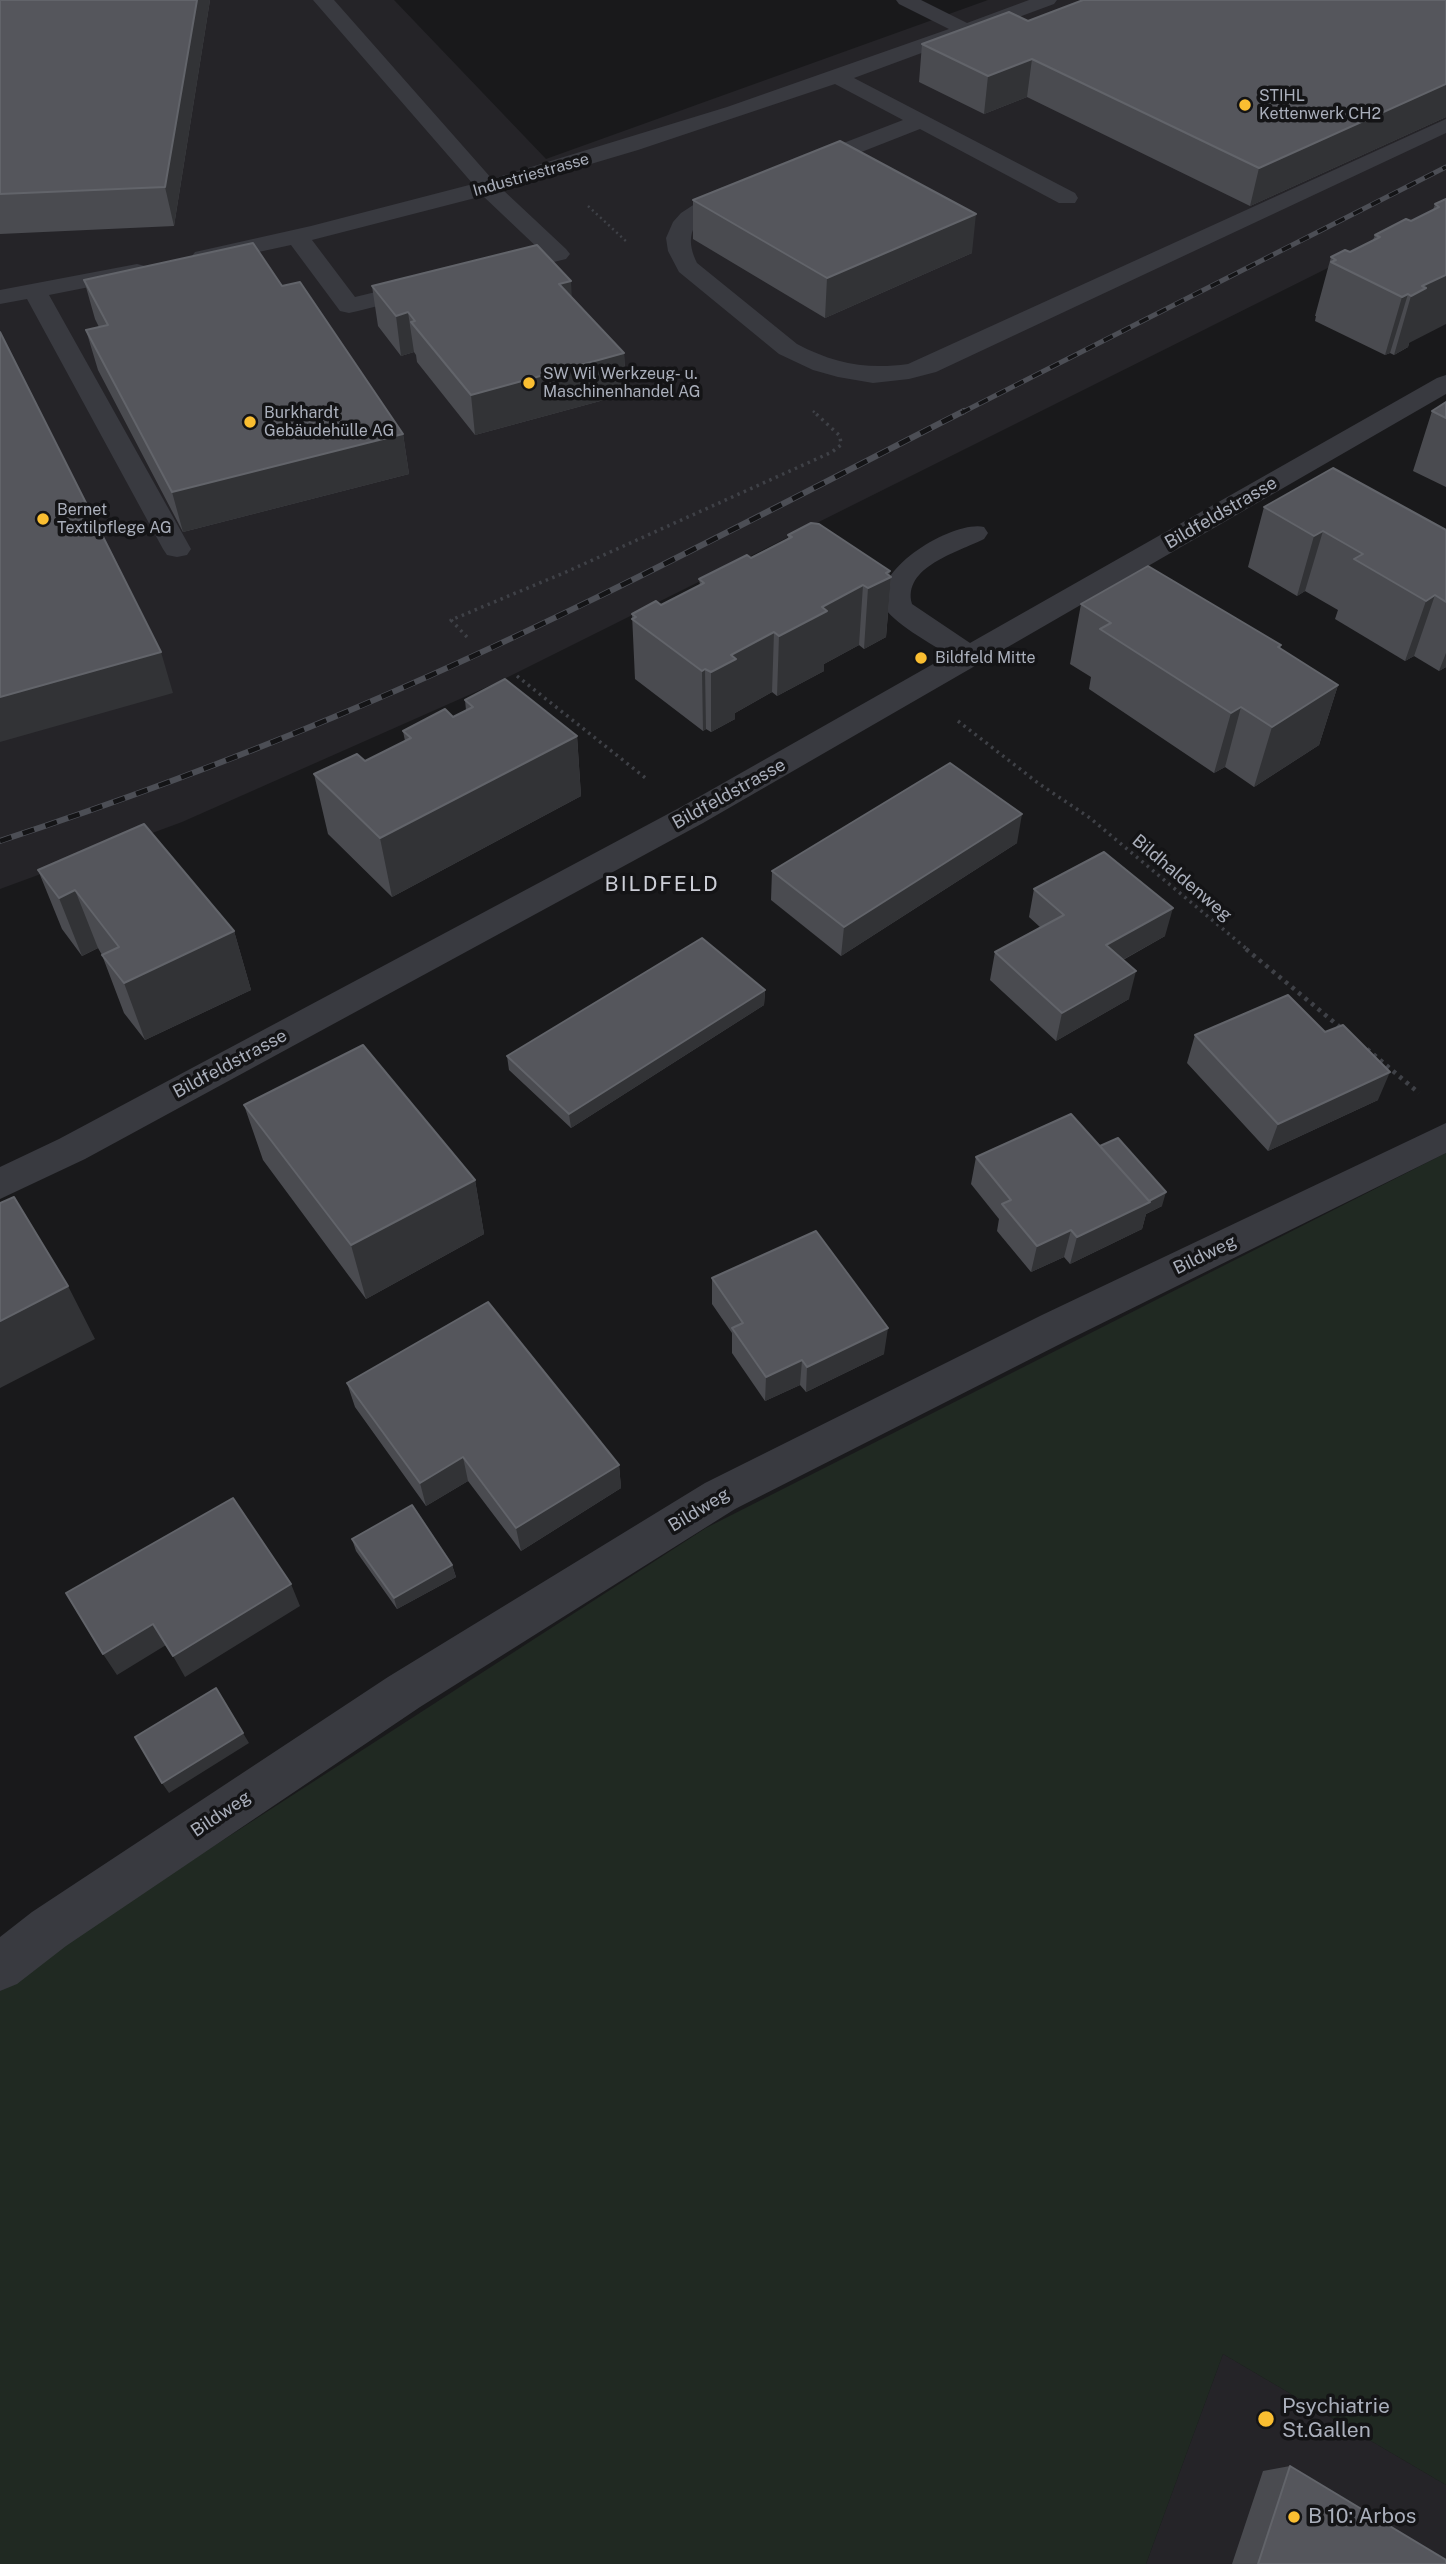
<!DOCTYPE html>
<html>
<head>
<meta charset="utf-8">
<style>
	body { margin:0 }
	canvas { display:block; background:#19191b }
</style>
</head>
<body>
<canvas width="1446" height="2564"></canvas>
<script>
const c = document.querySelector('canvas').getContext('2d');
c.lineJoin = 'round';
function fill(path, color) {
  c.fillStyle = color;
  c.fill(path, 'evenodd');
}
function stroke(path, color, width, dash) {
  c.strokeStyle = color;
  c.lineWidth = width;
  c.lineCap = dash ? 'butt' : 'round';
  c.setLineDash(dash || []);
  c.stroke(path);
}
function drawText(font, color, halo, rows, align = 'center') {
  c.font = font + ' "Public Sans",sans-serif';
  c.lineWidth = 7;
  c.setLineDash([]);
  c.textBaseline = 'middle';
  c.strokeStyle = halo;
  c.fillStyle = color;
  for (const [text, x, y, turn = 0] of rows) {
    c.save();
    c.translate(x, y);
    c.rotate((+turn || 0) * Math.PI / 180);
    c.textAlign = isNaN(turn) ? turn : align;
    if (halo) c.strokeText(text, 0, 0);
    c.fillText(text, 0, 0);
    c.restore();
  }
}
fill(new Path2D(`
	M0,0H394L546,159L988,0H1446V209L496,683L182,822L0,889Z
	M1223,2354L1446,2485V2564H1146Z`), '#252428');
fill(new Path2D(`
	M1446,1153V2485L1223,2354L1146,2564H0V1991L135,1897L706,1528Z`), '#202922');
stroke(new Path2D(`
	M588,206L628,243
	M813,411L815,413`), '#3f4147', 2.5, [2, 3.5]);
stroke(new Path2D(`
	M467,637L451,620L566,572L832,452L841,445L840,436L813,411
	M517,676L648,780
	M958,721L1038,783L1090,818L1248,950`), '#3f4147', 3.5, [2.5, 4.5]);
stroke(new Path2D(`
	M1246,949L1341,1028
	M1367,1049L1419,1093`), '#3f4147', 4.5, [3.5, 5]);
fill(new Path2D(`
	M313,0H334L492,179L727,107L949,29L899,4L896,0H921L967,23L1029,0H1057L1054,4L854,78L1075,193L1078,198L1075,203H1059L920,129L813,171H797L794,166L797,161L903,120L835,84L638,150L503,190L566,249L570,254L566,259L497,276L489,274L485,269L489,264L541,251L483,196L312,240L355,297L425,280L433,282L437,287L433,292L358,311L349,313L340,311L291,245L203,264L195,262L191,257L195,252L311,226L473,184Z
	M1446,119V133L936,372L909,379L873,383L838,377L813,370L779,354L679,272L668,251L666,238L673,222L681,213L704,198L731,186H747L750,191L747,196C714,209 676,220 697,263L797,344C833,363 866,370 908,364Z
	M137,264L145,266L149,271L145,276L49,295L191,549L187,555L177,557L167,555L163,549L27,299L0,304V290Z
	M1446,375V394L703,823L85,1159L0,1199V1167L59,1139L681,807L949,655C933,645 890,621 884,606C871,568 955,520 984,527L988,533L984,539C958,552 902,567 912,604L970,643L1437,378Z
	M1446,1123V1153L1070,1339L735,1509L420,1707L66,1946L17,1984L0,1991V1937L32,1912L388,1677L705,1483L1042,1315Z`), '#393a40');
const railFar1 = new Path2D(`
	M961,413L1446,167`);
const rail = new Path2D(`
	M0,841C112,804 224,763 334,717C549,628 756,517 964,411`);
stroke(railFar1, '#4c4e55', 5);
stroke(rail, '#4c4e55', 6);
stroke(railFar1, '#141416', 3.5, [10]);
stroke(rail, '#141416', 4.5, [12]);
fill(new Path2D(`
	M0,0H210L174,226L0,234Z
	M1446,0V117L1250,206L1027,97L984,114L919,82L922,44L1028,21Z
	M1446,199L1408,347L1394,355L1390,353L1385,355L1315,321L1316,316H1315L1331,257L1350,252L1373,240L1375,235L1411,221L1433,210L1435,204Z
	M693,200L972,253L825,318L693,239Z
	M84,280L282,286L403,434L409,474L183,532L98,370L86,330L99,327L95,319Z
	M372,286L572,297L624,353L626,394L475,435L417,362L416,355L414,352L401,356L378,326Z
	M1446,402V487L1413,471L1432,411Z
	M1264,507L1446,530V667L1439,671L1414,656L1405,661L1335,619L1338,610L1305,591L1297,596L1248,567Z
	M788,535L891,577L886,637L864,649L859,645L824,664V671L777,696L772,692L735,713V719L711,732L706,729L703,731L635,679L632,614L661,605L700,585L699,579L751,558L788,540Z
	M1081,604L1281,645L1280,649L1338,685L1319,745L1254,787L1225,767L1214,773L1089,689L1091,677L1070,664Z
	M465,700L577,736L581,796L392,897L328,834L314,774L365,761L405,741L403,731L453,717L466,710Z
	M1017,843L841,956L771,900L772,871Z
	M38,870L234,931L251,990L145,1040L124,1013L102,955L98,948L82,956L62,929Z
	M1034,889L1165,936L1123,960L1129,999L1056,1041L990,980L995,952L1040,927L1029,917Z
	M765,990L764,1005L571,1128L509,1070L507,1056Z
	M1325,1032L1378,1100L1268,1151L1187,1063L1195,1035Z
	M244,1105L475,1180L484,1234L366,1299L263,1160Z
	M1100,1146L1162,1206L1146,1214L1142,1229L1070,1264L1064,1257L1031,1272L997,1231L999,1219L971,1184L976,1157Z
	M712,1278L884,1354L806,1392L800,1385L765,1401L732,1353V1333L712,1304Z
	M347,1383L619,1465L621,1488L521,1551L468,1481L426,1506L355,1407Z
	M352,1539L452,1565L456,1577L397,1609L356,1551Z
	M1290,2466L1446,2564H1232L1263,2471Z`), '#4a4b50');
fill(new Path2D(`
	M197,0H210L174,226L165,187Z
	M1032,59L1027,97L984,114L988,76Z
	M1446,84V117L1250,206L1259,168Z
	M976,214L972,253L825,318L827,278Z
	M1446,275V324L1409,343L1408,347L1394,355L1411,296L1422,286Z
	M571,281L573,321L559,284Z
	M1408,294L1390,353L1385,355L1402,297Z
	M408,312L414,352L401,356L396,316Z
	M624,353L626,394L475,435L471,395Z
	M403,434L409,474L183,532L172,492Z
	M1323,531L1305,591L1297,596L1314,536Z
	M890,571L889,578L891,577L886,637L864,649L868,588Z
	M863,585L859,645L824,664V671L777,696L779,636L822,607Z
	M1435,595L1414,656L1405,661L1426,601Z
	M774,632L772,692L735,713V719L711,732V672L731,655Z
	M161,652L173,693L0,742V697Z
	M1446,653V667L1439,671Z
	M705,669L706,729L703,731L702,671Z
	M1338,685L1319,745L1254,787L1272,727Z
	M1241,707L1225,767L1214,773L1231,713Z
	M577,736L581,796L392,897L380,838Z
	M1022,814L1017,843L841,956L844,927Z
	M75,890L98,948L82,956L59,898Z
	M1173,908L1165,936L1099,973L1106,945Z
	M234,931L251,990L145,1040L124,983Z
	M1136,971L1129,999L1056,1041L1062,1013Z
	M765,990L764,1005L571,1128L569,1114Z
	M1390,1072L1378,1100L1268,1151L1278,1124Z
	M475,1180L484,1234L366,1299L351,1245Z
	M1166,1192L1162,1206L1146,1214L1142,1229L1070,1264L1077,1237Z
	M1071,1230L1064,1257L1031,1272L1037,1246Z
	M68,1286L95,1339L0,1388V1321Z
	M888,1328L884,1354L806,1392L807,1367Z
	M802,1360L800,1385L765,1401L766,1377Z
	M463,1457L468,1481L426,1506L420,1483Z
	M619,1465L621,1488L521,1551L516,1528Z
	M452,1565L456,1577L397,1609L394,1598Z
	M291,1584L300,1606L185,1677L173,1656Z
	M153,1624L166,1645L117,1675L103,1654Z
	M243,1733L249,1743L169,1793L162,1783Z`), '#323336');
const building = new Path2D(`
	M0,0H197L165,187L0,194Z
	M1083,0H1446V84L1259,168L1032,59L988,76L922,44L1009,12L1028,21Z
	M840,141L976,214L827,278L693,200Z
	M1446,199V275L1422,286L1426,288L1411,296L1408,294L1402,297L1331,262L1336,260L1331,257L1345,250L1350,252L1380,237L1375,235L1406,219L1411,221L1439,207L1435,204Z
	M253,243L282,286L300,282L403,434L172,492L86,330L108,325L84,280Z
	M537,245L571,281L559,284L624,353L471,395L411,322L415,321L408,312L396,316L372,286Z
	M0,332L161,652L0,697Z
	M1446,402V418L1432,411Z
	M1333,468L1446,530V602L1435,595L1426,601L1354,559L1363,554L1323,531L1314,536L1264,507Z
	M811,523L819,524L890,571L886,573L891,577L868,588L863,585L822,607L827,611L779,636L774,632L731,655L736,659L711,672L705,669L702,671L632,619L636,617L632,614L656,601L661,605L704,583L699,579L747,555L751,558L792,537L788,535Z
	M1148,566L1281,645L1278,647L1338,685L1272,727L1241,707L1231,713L1100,629L1111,623L1081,604Z
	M505,679L577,736L380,838L314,774L357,754L365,761L411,738L403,731L445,709L453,717L473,707L465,700Z
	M950,763L1022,814L844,927L772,871Z
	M144,824L234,931L124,983L102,955L119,947L75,890L59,898L38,870Z
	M1104,852L1173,908L1106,945L1136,971L1062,1013L995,952L1064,915L1034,889Z
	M702,938L765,990L569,1114L507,1056Z
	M1288,995L1325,1032L1343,1025L1390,1072L1278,1124L1195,1035Z
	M363,1045L475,1180L351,1245L244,1105Z
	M1071,1114L1150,1202L1077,1237L1071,1230L1037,1246L1002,1204L1011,1200L976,1157Z
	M1118,1138L1166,1192L1149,1201L1100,1146Z
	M14,1197L68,1286L0,1321V1203Z
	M816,1231L888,1328L807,1367L802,1360L766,1377L732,1328L743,1323L712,1278Z
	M488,1302L619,1465L516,1528L463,1457L420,1483L347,1383Z
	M233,1498L291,1584L173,1656L153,1624L103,1654L66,1593Z
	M412,1505L452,1565L394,1598L352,1539Z
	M216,1688L243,1733L162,1783L135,1737Z
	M1290,2466L1446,2560V2564H1258Z`);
fill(building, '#55565c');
stroke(building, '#62646a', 2);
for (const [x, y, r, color] of [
	[1245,105,7,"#fabe31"],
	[529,383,7,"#fabe31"],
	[250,422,7,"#fabe31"],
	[43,519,7,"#fabe31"],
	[921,658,7,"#fabe31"],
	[1266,2419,9,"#fabe31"],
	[1294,2517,7,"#fabe31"]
]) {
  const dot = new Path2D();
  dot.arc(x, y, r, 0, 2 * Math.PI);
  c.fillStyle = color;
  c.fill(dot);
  stroke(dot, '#141416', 2.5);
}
drawText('16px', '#aaafbb', '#141416', [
	["STIHL",1259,96],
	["Kettenwerk CH2",1259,114],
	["SW Wil Werkzeug- u.",543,374],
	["Maschinenhandel AG",543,392],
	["Burkhardt",264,413],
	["Gebäudehülle AG",264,431],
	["Bernet",57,510],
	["Textilpflege AG",57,528],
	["Bildfeld Mitte",935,658]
], 'left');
drawText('16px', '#aaafbb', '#141416', [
	["Industriestrasse",531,175,-16]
]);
drawText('18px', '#aaafbb', '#141416', [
	["Bildfeldstrasse",1221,513,-30],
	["Bildfeldstrasse",729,794,-29],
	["Bildhaldenweg",1182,878,40],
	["Bildfeldstrasse",230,1064,-28],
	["Bildweg",1205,1255,-26],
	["Bildweg",699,1510,-31],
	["Bildweg",221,1814,-34]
]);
c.letterSpacing = '2px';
drawText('21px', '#ccced7', '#141416', [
	["BILDFELD",662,885]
]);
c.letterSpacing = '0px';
drawText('21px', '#aaafbb', '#141416', [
	["Psychiatrie",1282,2407],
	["St.Gallen",1282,2431],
	["B 10: Arbos",1308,2517]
], 'left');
</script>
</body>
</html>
